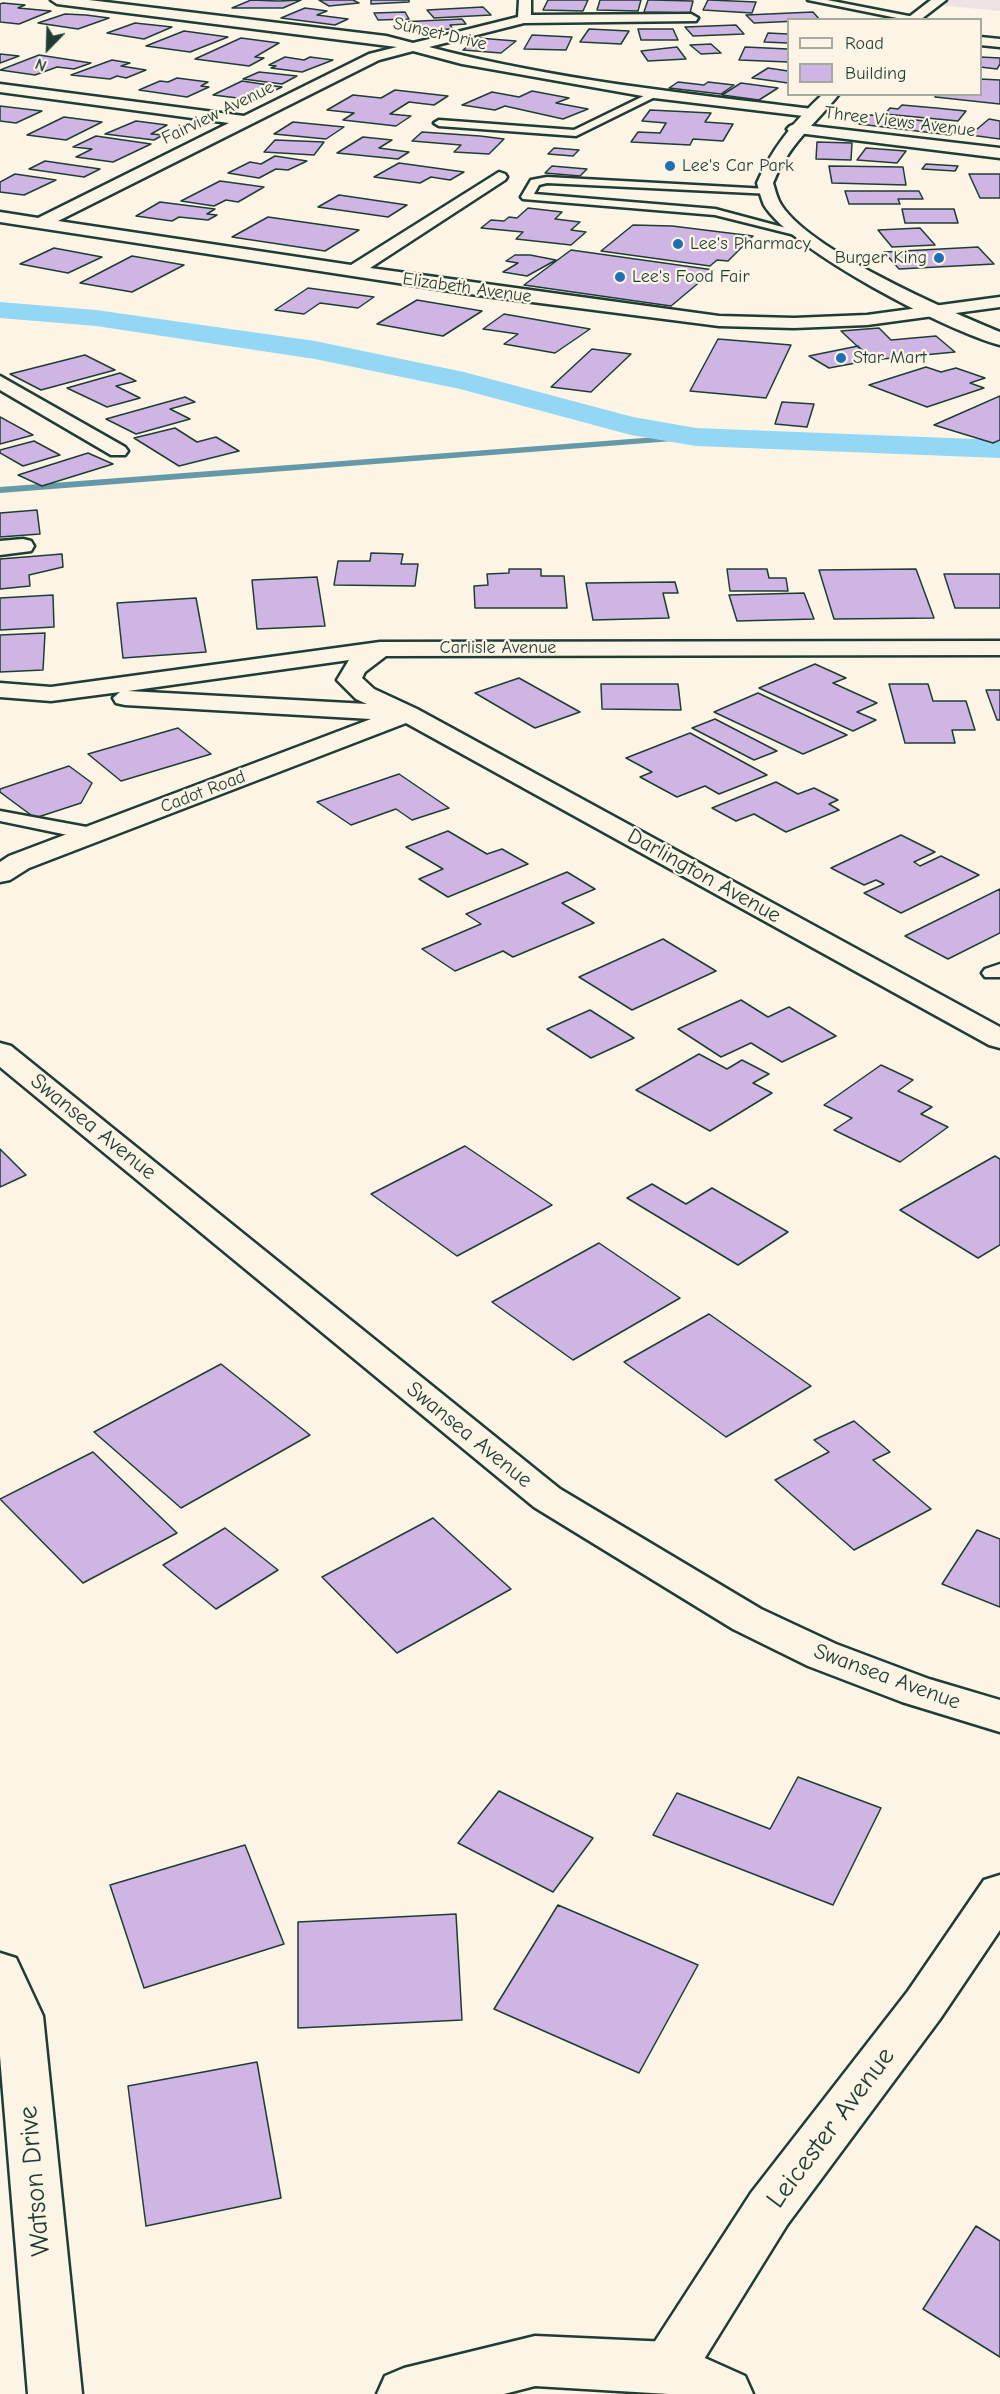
<!DOCTYPE html>
<html>
<head>
<meta charset="utf-8">
<style>
	body { margin:0 }
	#map { position:relative; width:1000px; height:2394px; overflow:hidden; background:#fcf5e5; font-family:"Comic Neue",sans-serif }
	canvas { display:block }
	.legend { position:absolute; left:787px; top:18px; width:195px; height:78px; box-sizing:border-box; background:#fcf5e5; border:2px solid #a4ab9e; margin:0; padding:8px 10px; list-style:none; font-size:18px; color:#1f3d34 }
	.legend li { display:flex; align-items:center; gap:12px; height:30px }
	.legend b { width:30px; border:2px solid #a4ab9e }
	.north { position:absolute; left:18px; top:18px; width:60px; height:60px; -webkit-text-stroke:4px #fcf5e5; paint-order:stroke; rotate:203deg; font-size:16px; font-weight:700; line-height:24px; text-align:center; color:#1f3d34 }
	.north::after { content:''; display:block; margin:auto; width:21px; height:27px; background:#1f3d34; clip-path:polygon(50% 0,100% 100%,50% 72%,0 100%) }
</style>
</head>
<body>
<div id="map">
<canvas width="1000" height="2394"></canvas>
<ul class="legend">
<li><b style="height:8px;background:#fcf5e5"></b>Road</li>
<li><b style="height:16px;background:#cfb5e4"></b>Building</li>
</ul>
<div class="north">N</div>
</div>
<script>
const c = document.querySelector('canvas').getContext('2d');
c.lineJoin = 'round';
function fill(path, color) {
  c.fillStyle = color;
  c.fill(path, 'evenodd');
}
function stroke(path, color, width, dash) {
  c.strokeStyle = color;
  c.lineWidth = width;
  c.lineCap = dash ? 'butt' : 'round';
  c.setLineDash(dash || []);
  c.stroke(path);
}
function drawText(font, color, halo, rows, align = 'center') {
  c.font = font + ' "Comic Neue",sans-serif';
  c.lineWidth = 4.5;
  c.setLineDash([]);
  c.textBaseline = 'middle';
  c.strokeStyle = halo;
  c.fillStyle = color;
  for (const [text, x, y, turn = 0] of rows) {
    c.save();
    c.translate(x, y);
    c.rotate((+turn || 0) * Math.PI / 180);
    c.textAlign = isNaN(turn) ? turn : align;
    if (halo) c.strokeText(text, 0, 0);
    c.fillText(text, 0, 0);
    c.restore();
  }
}
fill(new Path2D(`
	M933,0H1000V11L928,4Z`), '#eee2e5');
fill(new Path2D(`
	M696,434L699,435V439L0,493V487Z`), '#6599a8');
fill(new Path2D(`
	M0,302L96,310L315,341L464,372L633,417L696,428L1000,440V458L696,446L631,435L460,389L315,359L96,326L0,318Z`), '#93d7f5');
const building = new Path2D(`
	M251,0L278,1L301,0L283,8H232Z
	M319,0H353L359,3L329,6Z
	M371,0H409V2L371,4Z
	M548,0H588L583,11L543,10Z
	M600,0H641L638,11L597,10Z
	M648,0H653L693,1L690,13L644,12Z
	M708,0H710L756,2L752,13L703,10Z
	M3,3L25,5L18,8L51,11L19,24L0,22V4Z
	M483,7L491,15L434,18L427,10Z
	M305,8L327,11L317,15L348,19L335,25L281,18Z
	M405,12L409,19L378,20L374,13Z
	M813,12L820,20L754,23L746,15Z
	M65,14L86,15L109,18L78,29L38,23Z
	M462,19L466,24L450,25L453,29L407,31L400,22Z
	M135,23L172,27L144,39L107,33Z
	M736,25L744,34L693,36L685,27Z
	M589,29L629,31L621,44L580,42Z
	M638,29H673L678,40H641Z
	M184,31L228,37L190,52L146,46Z
	M768,33L788,34V43L764,42Z
	M532,35L572,37L566,50L524,49Z
	M241,38L279,43L255,57L264,58L249,66L195,59Z
	M478,38L516,41L501,53L463,50Z
	M711,44L721,53L701,54L690,45Z
	M677,47L686,59L648,61L641,51Z
	M745,47L788,49V62L739,60Z
	M0,54L19,56L0,63Z
	M39,55L91,63L74,69L57,67L35,75L0,70Z
	M285,57L304,60L310,57L333,60L302,72L271,68L276,66L269,65Z
	M980,57L1000,58V64L997,69L980,67Z
	M112,60L130,63L121,66L146,70L126,78L117,76L110,79L71,75Z
	M768,68L788,71V83L752,78Z
	M259,72L297,76L282,84L243,79Z
	M177,78L208,82L201,86L209,87L187,97L139,90L160,81L168,82Z
	M980,79L1000,80V104L935,97L937,94H980Z
	M242,81L282,87L254,100L213,95Z
	M678,82L704,85L708,82L734,85L721,94L669,88Z
	M741,83L778,88L759,100L722,95Z
	M395,90L448,96L434,105L409,102L390,114L411,116L396,126L343,120L354,113L327,110L353,95L381,98Z
	M532,91L569,98L556,103L588,109L563,119L505,106L495,110L462,105L492,92L519,97Z
	M902,105L936,108L966,111L958,121L885,114L890,108L898,109Z
	M0,106L42,111L16,123L0,121Z
	M650,110L711,113L705,122L733,124L723,141L693,139L690,145L631,142L638,132L660,133L666,123L642,121Z
	M870,115L961,125L950,135L859,124Z
	M64,117L102,122L66,140L27,135Z
	M989,119L1000,121V139L970,135Z
	M136,121L167,125L151,134L163,135L154,140L105,134Z
	M293,122L344,127L326,139L274,134Z
	M422,132L480,136L504,139L489,154L454,152L461,145L412,141Z
	M96,136L151,144L113,162L76,157L92,149L73,147Z
	M363,137L392,140L379,148L409,152L398,159L337,153Z
	M275,140L324,142L314,155L264,152Z
	M817,142L852,143L851,160L816,159Z
	M554,148L579,150L573,156L548,154Z
	M866,148L906,151L897,163L857,160Z
	M275,156L307,161L288,170L276,169L259,178L228,173L250,162L261,164Z
	M45,161L100,169L84,177L29,169Z
	M399,163L464,172L450,180L431,177L420,183L374,177Z
	M926,164L958,166L955,171L922,169Z
	M552,166L587,169L580,176L545,173Z
	M829,166L903,167L906,185L832,183Z
	M15,174L56,180L24,195L0,192V182Z
	M969,174H1000V198H980Z
	M220,181L264,187L238,202L226,200L214,206L181,201Z
	M845,191H919L923,199H898L900,204H849Z
	M339,195L407,205L388,217L318,207Z
	M160,202L215,209L207,214L217,215L208,220L179,217L172,221L136,216Z
	M528,208L562,212L555,219L580,222L571,230L586,232L571,245L516,239L523,232L481,228L491,220L504,221L509,217L517,218Z
	M902,209H954L958,223H905Z
	M268,217L359,230L325,251L232,237Z
	M633,225L672,226L753,236L728,261L717,260L710,266L601,251Z
	M920,228L935,245L892,247L878,230Z
	M978,247L994,264L899,269L884,252Z
	M54,248L102,257L68,273L20,264Z
	M571,250L714,270L671,306L524,285Z
	M515,255H530L556,260L527,276L503,272L518,263L506,261Z
	M132,256L184,265L132,292L80,283Z
	M308,288L374,297L358,308L320,303L304,314L275,310Z
	M417,300L482,311L443,336L377,324Z
	M504,314L590,329L555,353L504,344L518,334L483,329Z
	M879,328L891,340L936,336L955,352L872,360L841,331Z
	M718,339L791,345L766,398L690,391Z
	M858,346L872,360L829,368L809,356Z
	M592,349L631,354L591,392L551,387Z
	M85,355L115,370L41,390L10,374Z
	M926,367L941,372L956,368L985,378L970,383L984,388L927,407L869,385Z
	M120,373L136,381L116,386L140,398L107,407L67,388Z
	M1000,396V440L993,443L934,425Z
	M185,397L195,402L170,409L190,419L136,434L106,419Z
	M782,402L814,404L807,427L775,424Z
	M0,417L33,435L0,444Z
	M175,428L197,442L216,437L239,451L179,466L134,438Z
	M34,441L60,455L23,466L0,453V450Z
	M88,453L113,464L42,486L18,475Z
	M37,510L40,534L0,537V513Z
	M371,553L403,554L401,564H418L415,586L334,585L338,561H370Z
	M62,554L63,567L29,575L30,586L0,589V559Z
	M509,569H541V576H564L567,608H475L474,586L488,585L487,574L509,573Z
	M727,569H767L769,578H786L788,591H730Z
	M916,569L934,618L834,619L819,570Z
	M944,574H1000V608H955Z
	M317,577L325,626L257,629L252,580Z
	M675,582L678,593H663L669,618L593,620L586,583Z
	M804,593L814,619L737,621L729,595Z
	M53,595L54,627L0,630V598Z
	M196,598L206,652L123,658L117,603Z
	M45,633L43,670L0,672V635Z
	M815,664L846,678L833,683L877,703L857,712L876,720L853,731L759,688Z
	M519,678L580,712L535,728L475,693Z
	M601,684H678L681,710L602,709Z
	M889,684H928L933,701H966L975,730H952L955,743H905Z
	M986,690H1000V720H997Z
	M758,693L847,735L803,754L714,712Z
	M715,719L777,751L754,760L692,728Z
	M178,728L211,754L121,781L88,754Z
	M690,733L767,775L719,794L705,786L677,797L640,777L652,772L626,758Z
	M69,766L92,783L81,803L35,818L0,792V789Z
	M399,774L449,808L412,820L396,809L351,825L317,802Z
	M776,782L798,794L814,788L838,800L829,804L839,810L786,832L754,814L736,821L712,808Z
	M448,831L487,854L502,849L528,864L448,897L419,879L443,869L406,847Z
	M901,835L935,852L914,862L920,866L941,856L979,875L901,913L864,893L884,884L876,880L864,885L831,868Z
	M567,872L595,889L562,903L594,923L513,957L503,951L455,971L422,949L481,924L466,914Z
	M1000,889V933L948,959L905,936Z
	M663,939L716,971L632,1010L579,977Z
	M741,1000L768,1017L789,1007L836,1036L782,1062L751,1043L721,1057L678,1029Z
	M590,1010L634,1038L591,1058L547,1029Z
	M699,1054L727,1069L742,1060L769,1074L753,1083L772,1093L710,1131L636,1090Z
	M881,1065L913,1080L898,1091L932,1107L921,1114L948,1127L900,1162L834,1130L852,1118L824,1105Z
	M465,1146L552,1205L457,1256L371,1194Z
	M0,1149L26,1175L0,1187Z
	M995,1156L1000,1159V1245L978,1258L900,1210Z
	M652,1184L686,1204L712,1188L788,1232L738,1265L627,1198Z
	M599,1243L680,1298L573,1360L492,1302Z
	M709,1314L811,1386L726,1437L624,1362Z
	M221,1364L310,1435L181,1508L94,1432Z
	M854,1421L890,1452L873,1460L931,1509L854,1550L775,1480L829,1452L814,1440Z
	M93,1452L177,1533L83,1583L0,1499Z
	M433,1518L511,1589L397,1653L322,1577Z
	M225,1528L278,1570L216,1609L163,1565Z
	M977,1530L1000,1539V1607L942,1584Z
	M798,1777L881,1808L833,1905L653,1835L677,1793L770,1829Z
	M499,1791L593,1838L553,1892L458,1843Z
	M245,1845L284,1944L144,1988L110,1885Z
	M558,1905L698,1965L639,2073L494,2009Z
	M456,1914L462,2020L298,2028V1922Z
	M257,2062L281,2198L146,2226L128,2086Z
	M976,2226L1000,2241V2357L923,2309Z`);
fill(building, '#cfb5e4');
stroke(building, '#1f3d34', 1.5);
const service = new Path2D(`
	M808,0H827L919,18L907,20Z
	M654,91L657,92V96L576,136L439,126L434,123L439,120L574,130Z
	M547,177L768,189L773,192L772,194L547,183L539,185L534,194L715,209L805,233L799,236L715,215L523,199L521,197L531,180Z
	M0,811L92,828L101,834L92,840L0,821Z
	M1000,964V977H985L982,973L985,969Z`);
const minor = new Path2D(`
	M51,0H89L386,36L413,43L518,17L519,0H531V15L691,14L698,18L696,21L524,23L429,47C554,80 684,93 812,109L819,113L812,117L654,98L462,64L413,51L379,60L58,221L351,265L499,172L505,174L507,177L505,180L370,268L719,316L794,318L867,315L1000,297V307L867,325L794,328L719,326L470,294L0,222V212L38,218L229,123L0,92V84L244,116L369,54L397,47L57,4Z
	M980,37L1000,39V47L980,45Z
	M795,124L1000,148V158L790,132L787,129L790,126Z
	M0,376L125,447L128,451L125,455H111L0,390Z
	M23,539L31,541L34,546L31,551L0,555V541Z
	M1000,641V655L386,656L365,672L362,678L374,689L417,709L1000,1027V1048L989,1045L406,723L29,868L10,880L0,882V862L9,856L371,719L125,705L116,703L113,698L120,692L51,701L0,697V683L51,687L380,642ZM349,660L337,680L356,699L367,704L128,691Z
	M0,1043L11,1046L560,1489L761,1609L836,1644L929,1679L1000,1700V1732L902,1702L808,1666L733,1629L534,1507L0,1067Z
	M1000,1875V1930L940,2019L787,2225L688,2385L669,2392L650,2385L643,2367L650,2349L751,2193L908,1991L984,1880Z
	M0,1953L16,1958L43,2016L82,2394H28L0,2056Z`);
const tertiary = new Path2D(`
	M535,2336L669,2342L745,2376L753,2394H669L535,2386L504,2394H377L385,2376L404,2368Z`);
const secondary = new Path2D(`
	M931,0H946L920,20H905Z
	M823,94H839C813,127 790,142 773,183C775,189 776,195 779,201C803,248 949,311 1000,332V345C947,331 792,251 764,205C761,198 759,190 757,183C772,148 795,120 823,94Z`);
stroke(service, '#1f3d34', 5);
stroke(minor, '#1f3d34', 5);
stroke(tertiary, '#1f3d34', 5);
stroke(secondary, '#1f3d34', 5);
fill(service, '#fcf5e5');
fill(minor, '#fcf5e5');
fill(tertiary, '#fcf5e5');
fill(secondary, '#fcf5e5');
for (const [x, y, r, color] of [
	[670,166,6,"#1f6fb2"],
	[678,244,6,"#1f6fb2"],
	[939,258,6,"#1f6fb2"],
	[620,277,6,"#1f6fb2"],
	[841,358,6,"#1f6fb2"]
]) {
  const dot = new Path2D();
  dot.arc(x, y, r, 0, 2 * Math.PI);
  c.fillStyle = color;
  c.fill(dot);
  stroke(dot, '#fcf5e5', 2);
}
drawText('18px', '#1f3d34', '#fcf5e5', [
	["Sunset Drive",440,34,13],
	["Fairview Avenue",218,113,-26],
	["Three Views Avenue",900,122,7],
	["Elizabeth Avenue",467,288,8],
	["Carlisle Avenue",498,648],
	["Cadot Road",203,792,-21]
]);
drawText('18px', '#1f3d34', '#fcf5e5', [
	["Lee's Car Park",682,166],
	["Lee's Pharmacy",690,244],
	["Burger King",927,258,"right"],
	["Lee's Food Fair",632,277],
	["Star Mart",853,358]
], 'left');
drawText('22px', '#1f3d34', '#fcf5e5', [
	["Darlington Avenue",704,876,29],
	["Swansea Avenue",93,1127,39],
	["Swansea Avenue",469,1435,39],
	["Swansea Avenue",887,1677,20]
]);
drawText('27px', '#1f3d34', '#fcf5e5', [
	["Leicester Avenue",831,2128,-53],
	["Watson Drive",35,2181,-95]
]);
</script>
</body>
</html>
